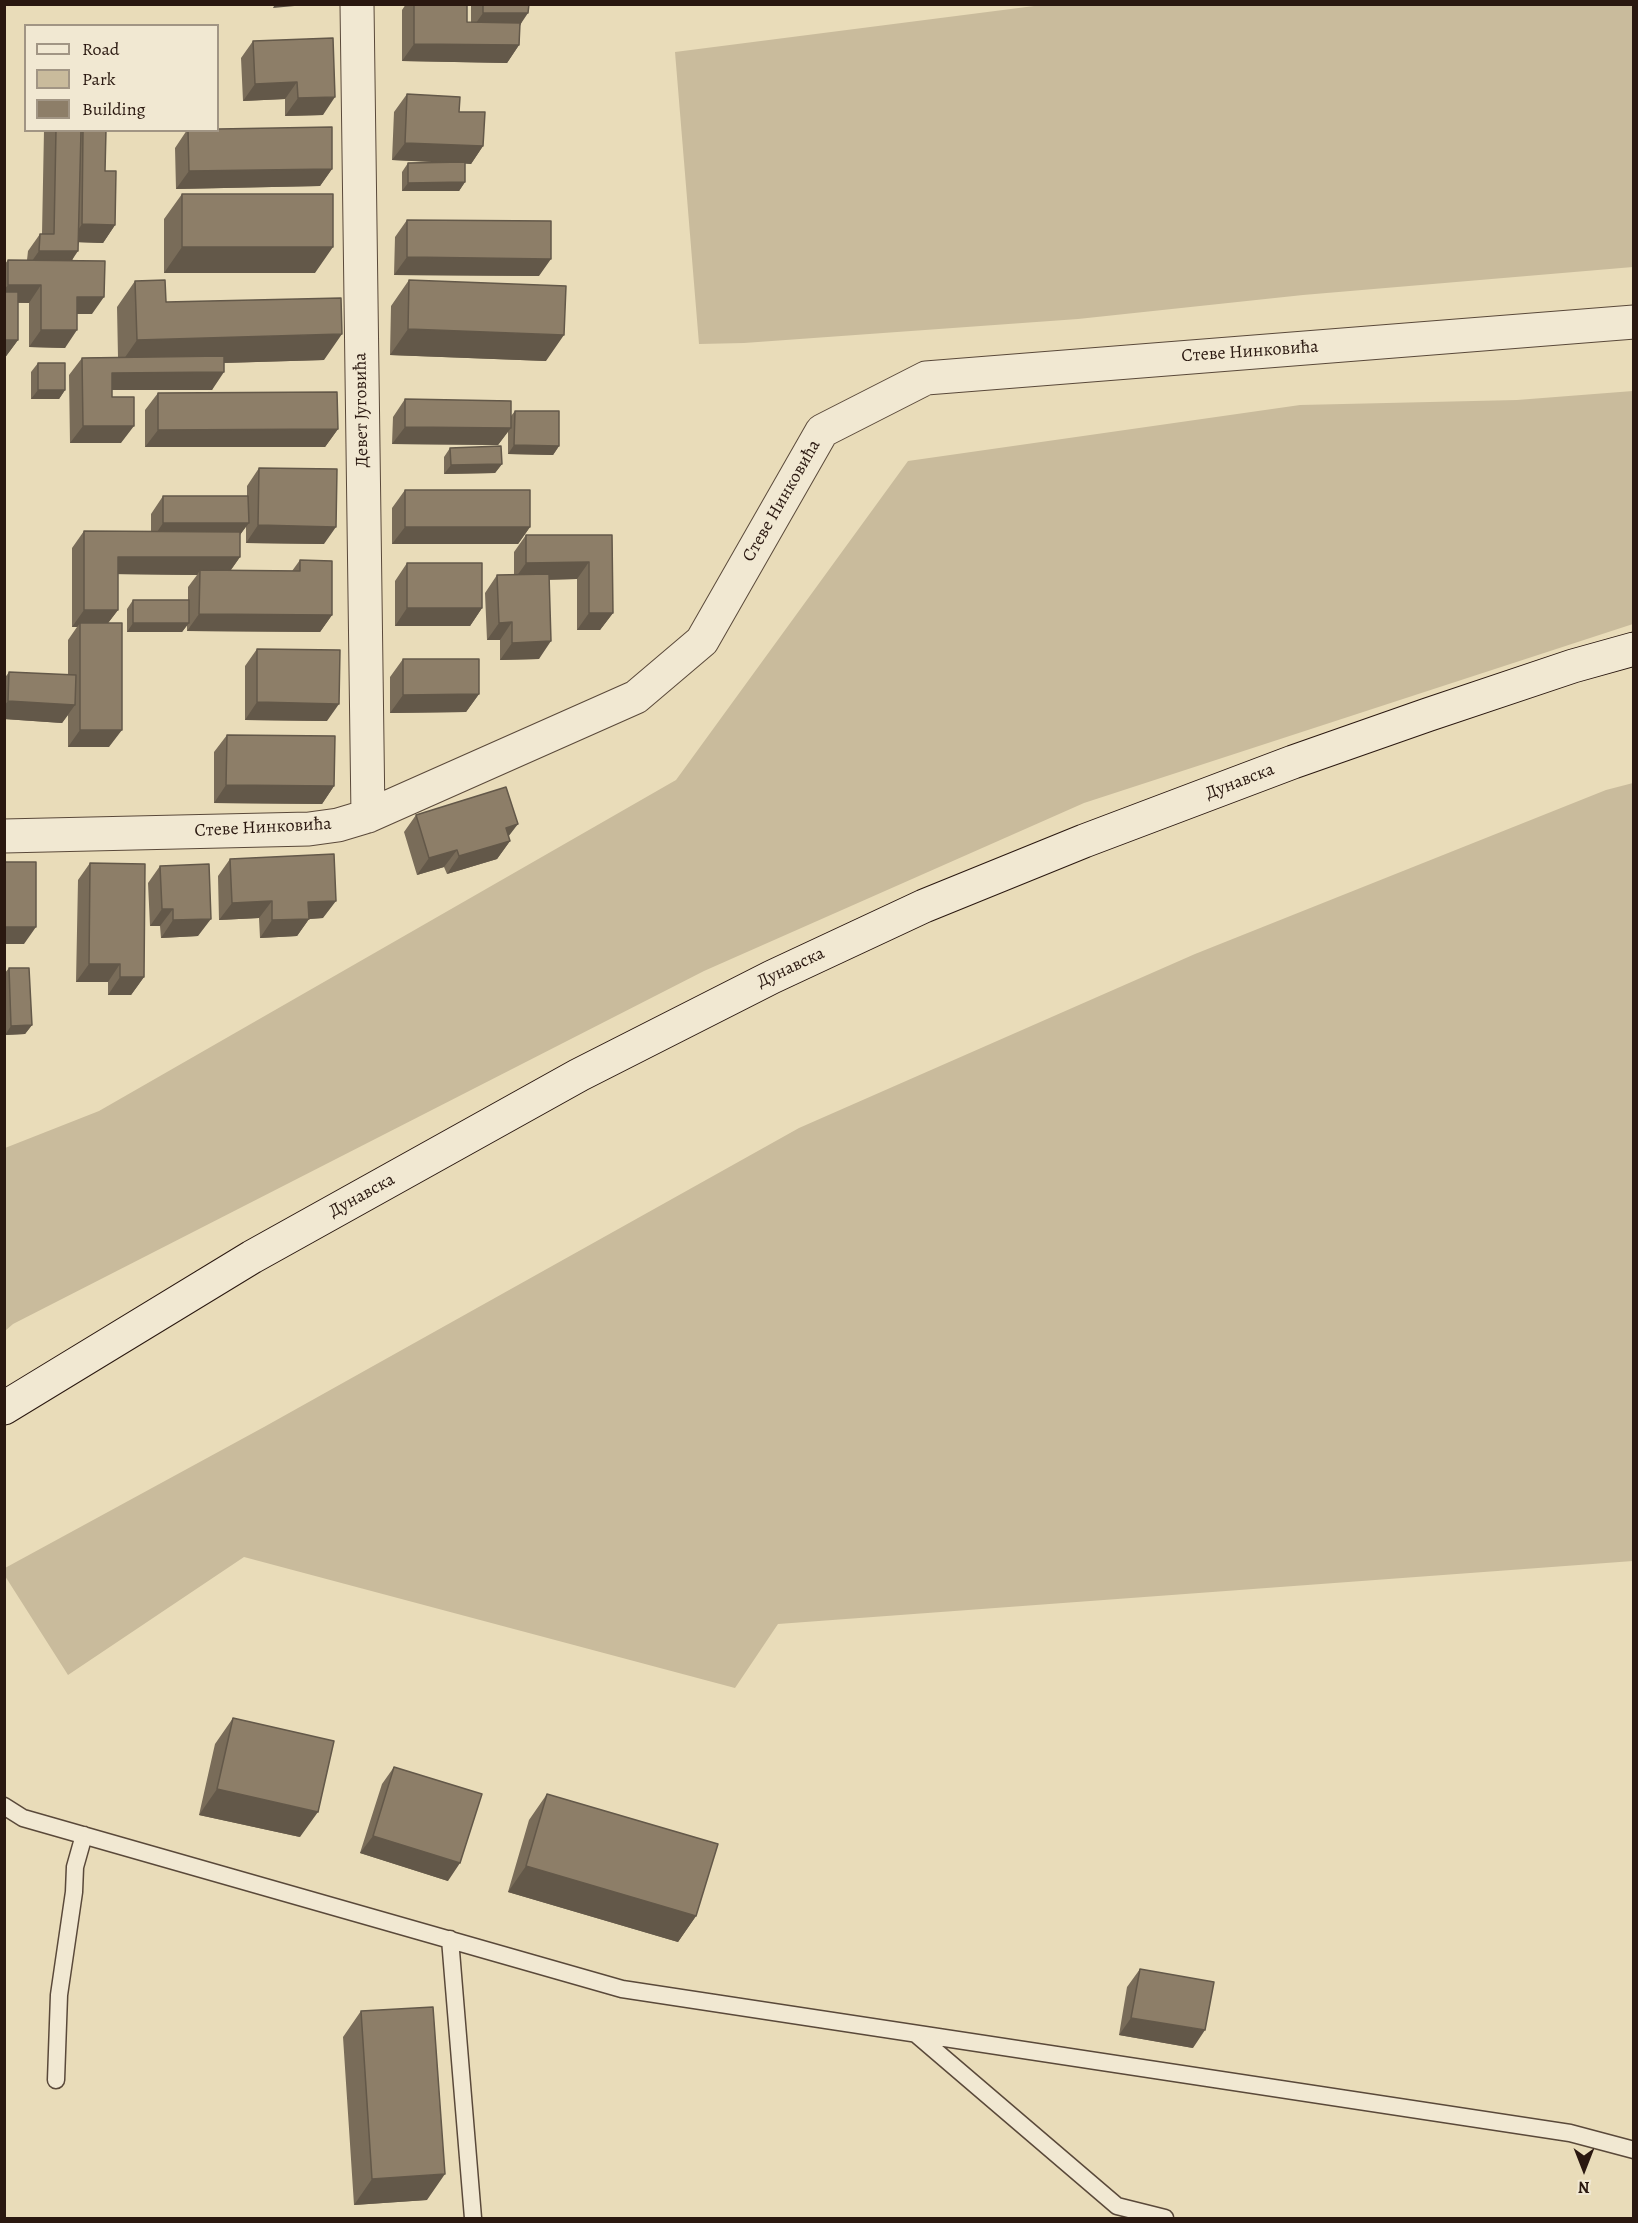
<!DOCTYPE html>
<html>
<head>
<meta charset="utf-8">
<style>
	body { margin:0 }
	#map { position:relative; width:1638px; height:2223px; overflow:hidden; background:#e9dcb9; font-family:Alegreya,serif }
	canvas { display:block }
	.frame { position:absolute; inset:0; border:6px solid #2a1810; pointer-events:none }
	.legend { position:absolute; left:24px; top:24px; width:195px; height:108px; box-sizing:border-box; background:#f1e8d2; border:2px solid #a19584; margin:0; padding:8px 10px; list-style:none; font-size:18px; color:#2a1810 }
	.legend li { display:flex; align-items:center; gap:12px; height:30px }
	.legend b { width:30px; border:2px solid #a19584 }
	.north { position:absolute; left:1554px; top:2139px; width:60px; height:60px; -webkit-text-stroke:4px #f1e8d2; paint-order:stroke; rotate:180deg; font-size:16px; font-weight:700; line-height:24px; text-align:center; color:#2a1810 }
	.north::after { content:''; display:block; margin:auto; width:21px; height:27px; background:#2a1810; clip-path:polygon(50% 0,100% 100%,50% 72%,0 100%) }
</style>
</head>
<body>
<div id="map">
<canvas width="1638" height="2223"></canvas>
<div class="frame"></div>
<ul class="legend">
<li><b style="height:8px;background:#f1e8d2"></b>Road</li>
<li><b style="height:16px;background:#c9bb9c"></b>Park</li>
<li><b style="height:16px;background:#8d7e68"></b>Building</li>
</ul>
<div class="north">N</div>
</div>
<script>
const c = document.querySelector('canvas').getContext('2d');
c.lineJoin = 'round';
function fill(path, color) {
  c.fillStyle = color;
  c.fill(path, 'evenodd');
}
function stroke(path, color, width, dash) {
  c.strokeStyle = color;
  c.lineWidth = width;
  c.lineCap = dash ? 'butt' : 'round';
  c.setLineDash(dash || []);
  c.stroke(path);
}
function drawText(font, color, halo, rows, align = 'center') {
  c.font = font + ' Alegreya,serif';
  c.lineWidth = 6;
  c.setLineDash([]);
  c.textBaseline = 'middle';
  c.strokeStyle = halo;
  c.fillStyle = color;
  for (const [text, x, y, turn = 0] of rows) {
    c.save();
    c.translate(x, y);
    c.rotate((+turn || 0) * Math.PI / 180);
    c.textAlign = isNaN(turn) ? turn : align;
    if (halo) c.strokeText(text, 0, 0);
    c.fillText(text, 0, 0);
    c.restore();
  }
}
fill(new Path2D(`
	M1042,5H1633V267L1303,295L1078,319L744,343L699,344L675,52Z
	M1633,391V624L1084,803L704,971L13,1324L5,1331V1148L99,1111L676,780L908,461L1300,405L1517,400Z
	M1633,783V1561L778,1624L735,1688L244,1557L68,1675L5,1576V1568L264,1427L799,1128L1195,954L1606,790Z`), '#c9bb9c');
const lane = new Path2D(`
	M4,1806L23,1818L622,1989L1570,2133L1634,2150
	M450,1939L473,2218
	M917,2035L1117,2206L1165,2218
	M56,2080L59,1995L74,1892L75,1867L84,1835`);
const street = new Path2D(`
	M357,4L368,816
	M4,836L309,829L338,825L368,816L636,697L702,641L822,431L926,378L1634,322`);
const secondary = new Path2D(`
	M4,1408L252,1257L579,1075L772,977L924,906L1084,841L1293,762L1427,715L1573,666L1634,649`);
stroke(lane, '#5a493a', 19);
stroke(street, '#5a493a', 35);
stroke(secondary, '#2a1810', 35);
stroke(lane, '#f1e8d2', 16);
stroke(street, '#f1e8d2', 33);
stroke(secondary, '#f1e8d2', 33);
fill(new Path2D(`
	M406,4H467V22H471V4H529L520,26L519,45L507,63L402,61V10Z
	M333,38L323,115L285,116V99L243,101L241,58L253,41Z
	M407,94L459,112L483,146L471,164L465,163V182L459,191H402V172L408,163L440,162L392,160L394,112Z
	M44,130H106L105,171L115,225L103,243L79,242L72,261L92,314H77L65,348L29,347V303H18V340L4,359V265L8,260H27L28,251L40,234H42Z
	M187,130L332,169L320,186L176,189L175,148Z
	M182,194L315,273H164V219Z
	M407,220L539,276L394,275L395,237Z
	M409,280L546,361L390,355L391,306Z
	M135,281L166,302L324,360L224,363L212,390H112V397L121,443H70L69,375L82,358L118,357L117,307Z
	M38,363L65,390L59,399H31V372Z
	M158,393L338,429L325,447H145V410Z
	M405,399L511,416L515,411L559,446L553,455L508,454V431L498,445L392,444L393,417Z
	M450,448L502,464L495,473L444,474V457Z
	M259,468L324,544L246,543V526L240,535V557L231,570L292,571L300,560L332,615L320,632L187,631V625L182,632H127V609L133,600H188V587L197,575L118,574V610L108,623L109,747H68V715L62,723L4,719V679L9,672L68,675V640L77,627H72V548L84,531H151V514L163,496H247V486Z
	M405,490L530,527L518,544H392V508Z
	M526,535H612L613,613L600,630H577V579L549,580L539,659L500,660V640H487L485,593L497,575H514V552Z
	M407,563L482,608L470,626H395V581Z
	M257,649L327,721L245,720V666Z
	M403,659L479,694L466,712L390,713V677Z
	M227,735L334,786L322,804L214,803V752Z
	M416,815L508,837L510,841L497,859L447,874L444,867L417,875L404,832Z
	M230,859L323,918L309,919L297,936L260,938L259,918L219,920L218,876Z
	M90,863L144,977L131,995H108V982H76L78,880Z
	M160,866L198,936L161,938L160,926H150L148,883Z
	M9,968L32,1025L25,1034L5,1035L4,974Z
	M233,1718L300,1837L199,1815L215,1744Z
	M394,1767L448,1881L360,1853L382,1784Z
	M547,1794L696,1916L678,1942L508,1892L529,1820Z
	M1140,1969L1193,2048L1119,2035L1127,1987Z
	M361,2011L427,2200L354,2205L343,2037Z`), '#796c59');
fill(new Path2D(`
	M88,4H125L123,6H86Z
	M275,4H316L273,8Z
	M483,13H528L516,31L471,30Z
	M414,44L519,45L507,63L402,61Z
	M297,82L285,99L243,101L255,84Z
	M335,97L323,115L285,116L298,98Z
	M405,143L483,146L471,164L392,160Z
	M332,169L320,186L176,189L189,171Z
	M465,182L459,191H402L408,183Z
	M82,224L115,225L103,243L70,242Z
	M182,247H333L315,273H164Z
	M39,251H78L66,269L27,268Z
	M407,257L551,259L539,276L394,275Z
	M8,285H41L29,303L4,302V290Z
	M77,297H104L92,314H65Z
	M408,329L564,335L546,361L390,355Z
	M41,330H77L65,348L29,347Z
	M342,334L324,360L119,366L137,340Z
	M4,340H18L4,359Z
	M224,372L212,390H100L112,373Z
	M38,390H65L59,399H31Z
	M83,426H134L121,443H70Z
	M405,427L511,428L498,445L392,444Z
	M338,429L325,447H145L158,430Z
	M514,445L559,446L553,455L508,454Z
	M502,464L495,473L444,474L451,465Z
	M163,523H249L236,540L151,541Z
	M258,525L336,527L324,544L246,543Z
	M405,527H530L518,544H392Z
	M118,557H240L227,575L200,570L197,575L106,574Z
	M589,562L577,579L514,580L526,563Z
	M407,608H482L470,626H395Z
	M84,610H118L105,627L80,623L77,627H72Z
	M589,613H613L600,630H577Z
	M199,614L332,615L320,632L187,631Z
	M512,622L500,640H487L499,623Z
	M133,623H189L182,632H127Z
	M551,641L539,659L500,660L512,643Z
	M479,694L466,712L390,713L403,695Z
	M8,701L75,705L62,723L4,719V706Z
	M257,702L339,704L327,721L245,720Z
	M80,730H122L109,747H68Z
	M226,785L334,786L322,804L214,803Z
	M518,824L505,841L506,828Z
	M510,841L497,859L447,874L459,856Z
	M457,850L444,867L417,875L429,858Z
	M272,901L259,918L219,920L232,903Z
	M336,901L323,918L309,919L297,936L260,938L272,920L308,902Z
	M162,909H173L160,926H150Z
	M211,919L198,936L161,938L173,920Z
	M4,927H36L24,944H4Z
	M89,964H120L108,982H76Z
	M120,977H144L131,995H108Z
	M32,1025L25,1034L5,1035L11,1026Z
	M217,1789L318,1812L300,1837L199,1815Z
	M373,1836L460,1863L448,1881L360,1853Z
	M526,1866L696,1916L678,1942L508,1892Z
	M1131,2018L1205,2030L1193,2048L1119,2035Z
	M445,2174L427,2200L354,2205L372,2179Z`), '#635849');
const building = new Path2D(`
	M414,4H467V22L520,23L519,45L414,44Z
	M483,4H529L528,13H483Z
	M333,38L335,97L298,98L297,82L255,84L253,41Z
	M407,94L460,97L459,112H485L483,146L405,143Z
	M332,127V169L189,171L188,130H218V129Z
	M56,130H81L78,251H39L40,234H54Z
	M83,130H106L105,171H116L115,225L82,224Z
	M465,162V182L408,183V163Z
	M182,194H333V247H182Z
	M407,220L551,221V259L407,257Z
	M8,260L105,261L104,297H77V330H41V285H8Z
	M165,280L166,302L341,298L342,334L137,340L135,281Z
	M409,280L566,286L564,335L408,329Z
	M4,292H18V340H4Z
	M224,356V372L112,373V397H134V426H83L82,358Z
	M38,363H65V390H38Z
	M337,392L338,429L158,430V393Z
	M405,399L511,401V428L405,427Z
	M515,411H559V446L514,445Z
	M501,446L502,464L451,465L450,448Z
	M259,468L337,469L336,527L258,525Z
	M405,490H530V527H405Z
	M163,496H248L249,523H163Z
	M84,531L240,532V557H118V610H84Z
	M526,535H612L613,613H589V562L526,563Z
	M300,560L332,561V615L199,614L200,570L300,571Z
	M407,563H482V608H407Z
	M549,574L551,641L512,643V622L499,623L497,575Z
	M133,600H189V623H133Z
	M80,623H122V730H80Z
	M257,649L340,650L339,704L257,702Z
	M403,659H479V694L403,695Z
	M9,672L76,675L75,705L8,701Z
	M227,735L335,736L334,786L226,785Z
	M506,787L518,824L506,828L510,841L459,856L457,850L429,858L416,815Z
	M334,854L336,901L308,902L309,919L272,920V901L232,903L230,859Z
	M4,862H36V927H4Z
	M90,863L145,864L144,977H120V964H89Z
	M209,864L211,919L173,920V909H162L160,866Z
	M9,968H29L32,1025L11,1026Z
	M233,1718L334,1741L318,1812L217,1789Z
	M394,1767L482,1794L460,1863L373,1836Z
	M547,1794L718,1844L696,1916L526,1866Z
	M1140,1969L1214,1982L1205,2030L1131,2018Z
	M433,2007L445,2174L372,2179L361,2011Z`);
fill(building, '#8d7e68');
stroke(building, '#635849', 1.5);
drawText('18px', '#2a1810', '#f1e8d2', [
	["Стеве Нинковића",1250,352,-4],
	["Девет Југовића",362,410,-91],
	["Стеве Нинковића",782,501,-60],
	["Дунавска",1240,782,-21],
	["Стеве Нинковића",263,828,-3],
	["Дунавска",791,968,-25],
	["Дунавска",362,1196,-29]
]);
</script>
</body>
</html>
